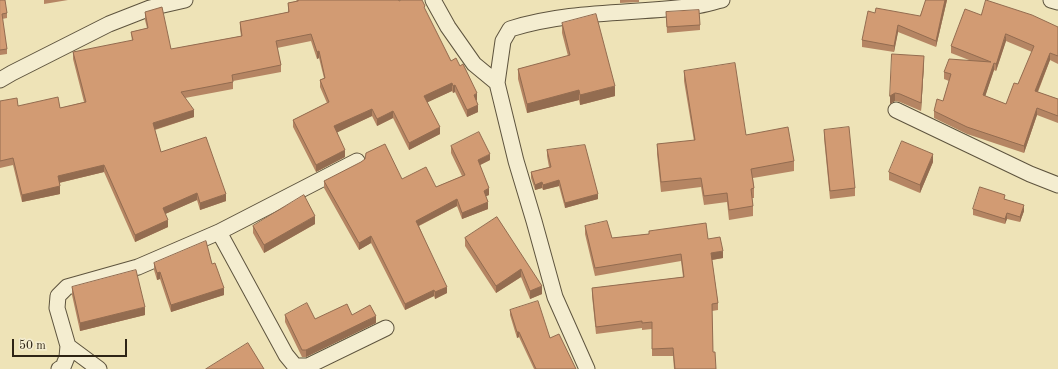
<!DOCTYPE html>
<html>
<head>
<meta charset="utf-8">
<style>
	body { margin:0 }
	#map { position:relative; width:1058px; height:369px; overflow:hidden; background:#eee3b7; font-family:"Old Standard TT",serif }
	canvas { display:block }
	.scale { position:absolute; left:12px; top:339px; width:115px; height:18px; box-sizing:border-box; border:2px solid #2e2415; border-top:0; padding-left:5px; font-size:12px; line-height:14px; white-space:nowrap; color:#2e2415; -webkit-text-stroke:3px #f4edd0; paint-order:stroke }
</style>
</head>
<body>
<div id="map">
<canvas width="1058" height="369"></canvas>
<div class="scale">50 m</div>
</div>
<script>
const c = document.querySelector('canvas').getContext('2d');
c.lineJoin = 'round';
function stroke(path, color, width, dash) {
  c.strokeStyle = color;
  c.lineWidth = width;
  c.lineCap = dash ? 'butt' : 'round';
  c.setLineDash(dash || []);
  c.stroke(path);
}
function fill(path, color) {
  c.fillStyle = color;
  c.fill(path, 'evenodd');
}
const minor = new Path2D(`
	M433,0L448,27L474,64L497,83
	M1051,0L1058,2
	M0,80L12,73L109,24L150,8L185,0
	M896,110L1030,174L1058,185
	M219,232L286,355L295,366H308L386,328
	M68,346L99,369
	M59,369L63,367L67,357L68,346L57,308L58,296L67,287L138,267L219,232L357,161
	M587,369L555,297L534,221L516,161L497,83L503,41L510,29C569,10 634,14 695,6C704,5 713,2 722,0`);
stroke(minor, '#5e543e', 17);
stroke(minor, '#f4edd0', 15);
fill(new Path2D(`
	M0,0L7,13V18L2,19L7,49V54L0,55Z
	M44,0H68L44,4Z
	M296,0L399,1L425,10L451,61L477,100L476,101L478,112L467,117L455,92L453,93L452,91L427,102L440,134L409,150L393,118L377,126L372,116L337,132L345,157L316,172L293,127V120L327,103L320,87V80L324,78L319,58L317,59L311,41L277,48L281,65V72L233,81V89L185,98L194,117L155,130L161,152L226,201L200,210L197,200L165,214L168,227L135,242L104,172L59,183L60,194L22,202L13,165L0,168V101L18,106L60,108L84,102L73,59V52L132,41L131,32L147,28L145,20V12L171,49L241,36L240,29V22L288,12V3L297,1Z
	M620,0H639V2L620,3Z
	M926,0H947L936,47L898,32L894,52L862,47V40L875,13L920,16Z
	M666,12L700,25V30L667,33Z
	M981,15L1058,27V64L1050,60L1038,92L1058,99V123L1037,115L1024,153L967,134L934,118V111L943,101L949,81L944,79V72L969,60L951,53V46ZM1006,41L1032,52L1018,84L1006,104L985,96L994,70L996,71Z
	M562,23L615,96L580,105L579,100L527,113L518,79V69L568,56L562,33Z
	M924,64L921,111L900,102L895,101L890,104V96Z
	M684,71L746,135L794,161V171L753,178L754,188V198H752L753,206V216L729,220L727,202L704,205L701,187L661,192L657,154V144L694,141L684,81Z
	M824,130L855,188V196L830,199L824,138Z
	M451,146L490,160L480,165L489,195L486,196L488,209L462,219L457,206L419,226L447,293L435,299L434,296L405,310L371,243L359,250L324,188V181L402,179L436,187L462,176L451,153Z
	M547,150L598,199L565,208L559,186L543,190L542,188L535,190L531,178V172L549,167L547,156Z
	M933,162L920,193L889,180V172Z
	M1005,199L1024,211L1020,222L1007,219L1005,224L973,215V209Z
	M497,217L542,294L530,299L521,277L496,293L465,246V238Z
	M315,224L264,253L253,233V226Z
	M585,226L612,238L649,234V231L708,239L723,258L712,260L718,303V310L712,311L713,352L716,369H674L673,356H652V329L642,330V328L596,334L592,296V288L683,277L681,261L595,276L585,234Z
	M154,263L212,264L224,295L171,312L160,279L157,280L154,270Z
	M72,287L145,315L80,331L72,295Z
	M510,310L550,338L576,369H534L519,337L517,338L510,315Z
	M285,315L315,319L352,315L376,323L306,357H302L285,322Z`), '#b58563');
fill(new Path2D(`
	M945,0H947L936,47V41Z
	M898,25V32L894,52V46Z
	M1006,34V41L996,71V64Z
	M319,51V58L317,59V52Z
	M1050,53V60L1035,98V91Z
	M924,56V64L921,111V103Z
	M994,63V70L983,103V95Z
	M452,83V91L424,104V96Z
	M455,85V92L453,93V86Z
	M615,86V96L580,105V95Z
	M579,90V100L527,113V104Z
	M477,93V100L474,102V95Z
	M895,93V101L890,104V96Z
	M478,105V112L467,117V110Z
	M1037,108V115L1024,153V146Z
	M372,109V116L334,134V126Z
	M194,110V117L153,130V123Z
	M393,111V118L377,126V119Z
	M440,127V134L409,150V143Z
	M345,150V157L316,172V165Z
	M490,154V160L478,166V160Z
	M933,154V162L920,193V185Z
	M104,165V172L58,183V176Z
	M559,180V186L543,190V185Z
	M542,182V188L535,190V185Z
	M60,186V194L22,202V195Z
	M489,188V195L484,197V191Z
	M197,193V200L163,215V208Z
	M226,194V201L200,210V203Z
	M598,194V199L565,208V203Z
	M457,199V206L416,227V221Z
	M488,202V209L462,219V213Z
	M1024,205V211L1020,222V217Z
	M1007,213V219L1005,224V219Z
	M315,216V224L264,253V245Z
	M168,220V227L135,242V235Z
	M371,236V243L359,250V243Z
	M723,251V258L711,260V253Z
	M521,269V277L496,293V286Z
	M160,272V279L157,280V273Z
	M542,286V294L530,299V291Z
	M447,287V293L435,299V292Z
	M224,288V295L171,312V305Z
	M434,290V296L405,310V304Z
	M145,307V315L80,331V323Z
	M376,316V323L306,357V350Z
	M517,332H519V337L517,338Z`), '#936c50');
const building = new Path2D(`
	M0,0H5L7,13L2,14L7,49L0,50Z
	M298,0H399V1L401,0H422L425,6L424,7L451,61L456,58L460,66L463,64L477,93L474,95L478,105L467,110L455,85L453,86L452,83L424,96L440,127L409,143L393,111L377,119L372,109L334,126L345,150L316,165L293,120L329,102L320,80L325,78L319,51L317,52L311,34L276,41L281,65L232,75L233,82L181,92L194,110L153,123L161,152L206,137L226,194L200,203L197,193L163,208L168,220L135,235L104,165L58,176L60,186L22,195L13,158L0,161V101L17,98L18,106L58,97L60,108L86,102L73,52L133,40L131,32L148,28L145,12L162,7L171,49L242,36L240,22L289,12L288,3L298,1Z
	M926,0H945L936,41L898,25L894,46L862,40L868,11L875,13L876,8L920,16Z
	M986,0L1032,15L1058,27V56L1050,53L1035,91L1058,99V116L1037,108L1024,146L967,127L934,111L937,99L943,101L951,74L944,72L949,59L991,62L951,46L965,9L981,15ZM1006,34L1034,46L1018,84L1014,83L1006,104L983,95L994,63L996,64Z
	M699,10L700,25L667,27L666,12Z
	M596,14L615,86L580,95L579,90L527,104L518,69L570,55L562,23Z
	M892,54L924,56L921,103L900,94L895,93L890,96Z
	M735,63L746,135L788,127L794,161L751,169L754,188L751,189L753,206L729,210L727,193L704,196L701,178L661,182L657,144L695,140L684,71Z
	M849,127L855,188L830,191L824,130Z
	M479,132L490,154L478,160L489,188L484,191L488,202L462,213L457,199L416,221L447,287L435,292L434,290L405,304L371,236L359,243L324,181L361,162L365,159L366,153L385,144L402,179L426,167L436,187L465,175L451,146Z
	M902,141L933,154L920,185L889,172Z
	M585,145L598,194L565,203L559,180L543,185L542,182L535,185L531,172L551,167L547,150Z
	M980,187L1005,195L1004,199L1024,205L1020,217L1007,213L1005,219L973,209Z
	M304,195L315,216L264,245L253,226Z
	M497,217L542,286L530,291L521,269L496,286L465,238Z
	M607,221L612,238L649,234V231L706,223L708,239L720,237L723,251L711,253L718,303L712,304L713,352H715L716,369H675L673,348L652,349V322L642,323V321L596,327L592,288L684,277L681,254L595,268L585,226Z
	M206,241L212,264L215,263L224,288L171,305L160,272L157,273L154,263Z
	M136,270L145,307L80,323L72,287Z
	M538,301L550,338L559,334L576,369H536L519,332H517L510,310Z
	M307,303L315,319L347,304L352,315L370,305L376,316L306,350H302L285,315Z
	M248,343L264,369H206Z`);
fill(building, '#d29b73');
stroke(building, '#936c50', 1);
</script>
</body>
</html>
